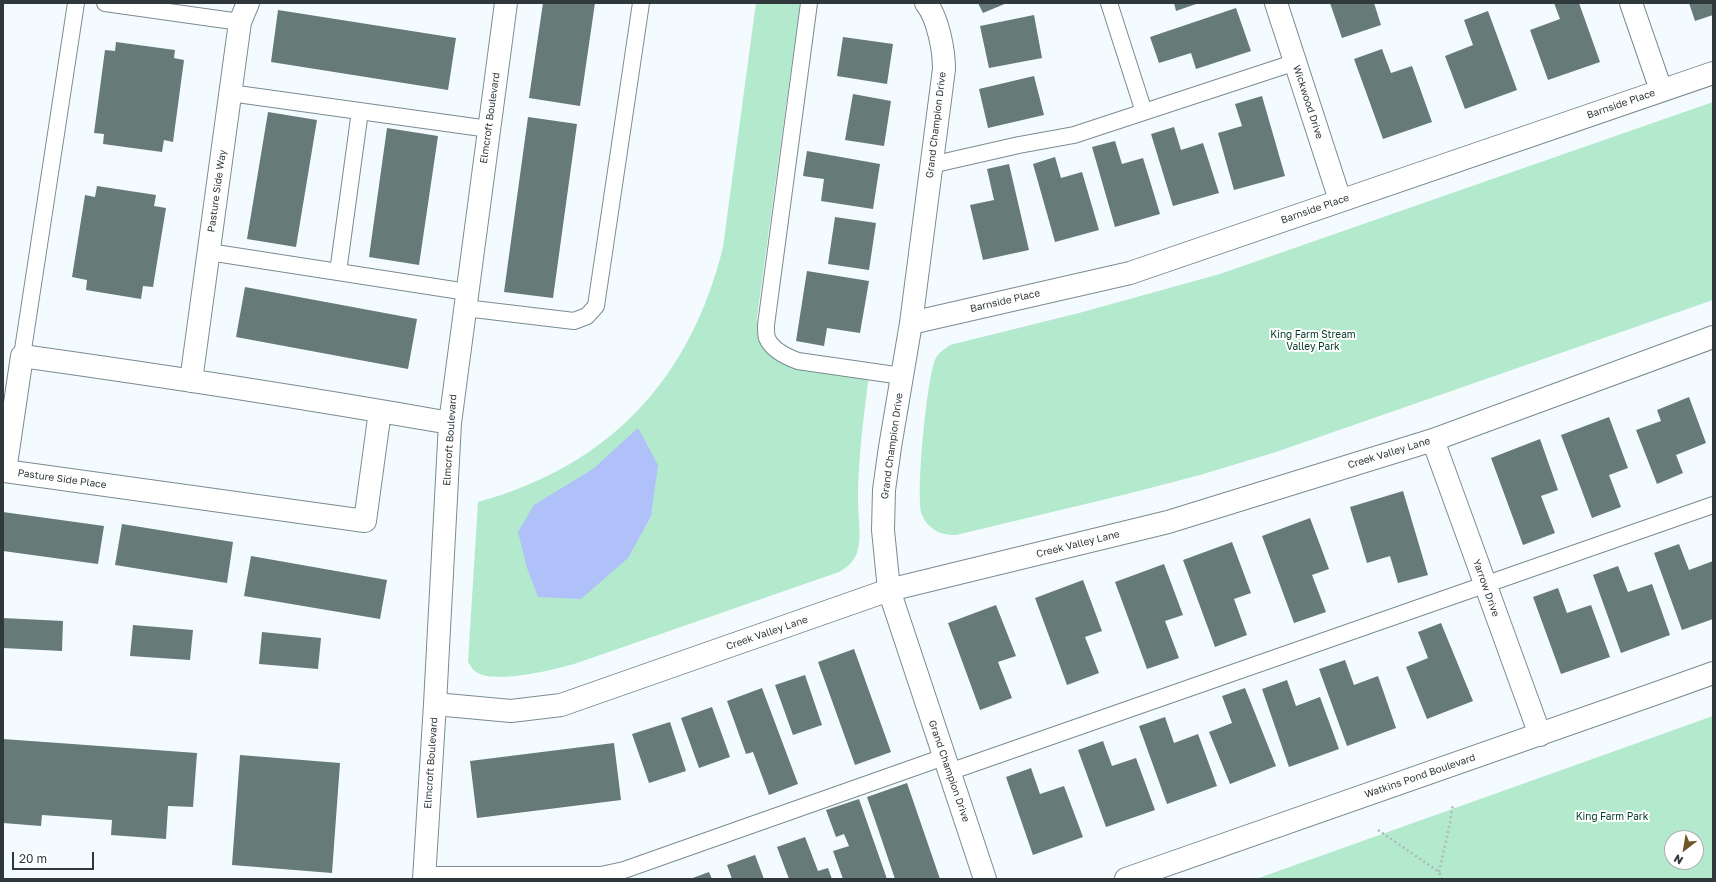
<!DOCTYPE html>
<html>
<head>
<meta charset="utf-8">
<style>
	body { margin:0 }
	#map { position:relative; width:1716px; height:882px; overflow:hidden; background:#f3fbfe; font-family:"Golos Text",sans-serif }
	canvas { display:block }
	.frame { position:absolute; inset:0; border:4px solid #2f383a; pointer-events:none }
	.north { position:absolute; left:1664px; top:830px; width:40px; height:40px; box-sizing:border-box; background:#fff; border:1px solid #acafb0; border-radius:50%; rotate:211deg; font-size:11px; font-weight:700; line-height:16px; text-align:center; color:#2f383a }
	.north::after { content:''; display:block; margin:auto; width:14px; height:18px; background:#705627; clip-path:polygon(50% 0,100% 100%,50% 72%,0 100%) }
	.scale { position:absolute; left:12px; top:852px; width:82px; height:18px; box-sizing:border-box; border:2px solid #2f383a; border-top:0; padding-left:5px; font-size:12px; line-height:14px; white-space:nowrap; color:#2f383a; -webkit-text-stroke:3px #fff; paint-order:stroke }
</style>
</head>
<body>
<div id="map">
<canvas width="1716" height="882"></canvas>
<div class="frame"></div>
<div class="north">N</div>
<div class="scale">20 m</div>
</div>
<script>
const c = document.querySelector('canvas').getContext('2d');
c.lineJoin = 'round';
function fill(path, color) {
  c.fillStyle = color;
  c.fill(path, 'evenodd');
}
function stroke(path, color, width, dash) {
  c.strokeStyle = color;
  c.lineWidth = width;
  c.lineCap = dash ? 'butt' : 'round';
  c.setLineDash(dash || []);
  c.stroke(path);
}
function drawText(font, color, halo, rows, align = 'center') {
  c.font = font + ' "Golos Text",sans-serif';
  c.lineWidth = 4;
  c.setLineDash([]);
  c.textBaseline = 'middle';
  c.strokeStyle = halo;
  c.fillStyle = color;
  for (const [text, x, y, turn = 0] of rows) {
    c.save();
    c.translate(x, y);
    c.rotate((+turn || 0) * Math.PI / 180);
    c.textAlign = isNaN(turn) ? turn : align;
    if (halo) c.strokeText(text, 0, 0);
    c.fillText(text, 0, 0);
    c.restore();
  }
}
fill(new Path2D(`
	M756,3H800L757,317C757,329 760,338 766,349L869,375C864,414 859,452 858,491C857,507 862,536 858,549C856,560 848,567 839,572L580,662C559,669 497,684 478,673C473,671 471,666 468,662L478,502C610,466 691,378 723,247Z
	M1713,102V300L1276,452L1200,475L1123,495L956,535C941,536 928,529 922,515C915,498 927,378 935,360C938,353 944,349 950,345L1079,313L1220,274Z
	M1713,716V879H1256ZM1672,838H1696V862H1672Z`), '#b3e9cd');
fill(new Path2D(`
	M638,428L658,465L651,516L628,558L581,599L538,597L527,568L518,532L534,505L593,469Z`), '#b0c0f9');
fill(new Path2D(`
	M543,3H595L580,106L529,98Z
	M978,3H1007L983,13Z
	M1174,3H1199L1176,11Z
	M1330,3H1374L1381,25L1342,38Z
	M1554,3H1579L1600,62L1548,80L1530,30L1560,19Z
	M1689,3H1713V15L1695,21Z
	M1236,8L1251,51L1196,69L1191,53L1159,63L1150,37Z
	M278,10L456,38L448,90L271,62Z
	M1488,11L1517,90L1465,109L1445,56L1473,45L1464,20Z
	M1034,15L1042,58L989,68L980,26Z
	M843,37L893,44L887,84L837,76Z
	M116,42L175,50L174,58L184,60L173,142L164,140L162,152L103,144L104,134L94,133L105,50L115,51Z
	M1382,49L1391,73L1412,66L1432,122L1383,139L1354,59Z
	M1034,76L1044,115L988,128L979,89Z
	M853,94L891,101L884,146L845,140Z
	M1262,96L1285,176L1234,190L1218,133L1242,126L1235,104Z
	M268,112L317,120L296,247L247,239Z
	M528,117L577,124L553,298L504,292Z
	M1174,127L1181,150L1203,143L1219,193L1173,206L1151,134Z
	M387,128L438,136L419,265L369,257Z
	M1115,141L1122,164L1143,158L1160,214L1115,227L1092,147Z
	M807,151L880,164L873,209L821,201L824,179L803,176Z
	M1055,157L1061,178L1082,172L1099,230L1055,242L1033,164Z
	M1009,164L1029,250L983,260L970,205L994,200L987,169Z
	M97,186L156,195L154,206L166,208L153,287L143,286L141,299L86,290L87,280L72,277L85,195L95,197Z
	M835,217L876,223L869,270L828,264Z
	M807,271L869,281L860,333L827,328L824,346L796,341Z
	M245,287L417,319L408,369L236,337Z
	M1689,397L1706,443L1676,455L1683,473L1657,484L1636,430L1661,421L1657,410Z
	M1609,417L1628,468L1609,475L1621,507L1592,518L1561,435Z
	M1540,439L1558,490L1541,496L1555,533L1523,545L1491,458Z
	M1403,491L1428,575L1398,583L1390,556L1367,563L1350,507Z
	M3,512L104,526L98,564L3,551Z
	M1310,518L1329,569L1312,575L1326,612L1294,623L1262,536Z
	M122,524L233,542L227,583L115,565Z
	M1232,542L1251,593L1234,599L1247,635L1215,647L1183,560Z
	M1679,544L1689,570L1713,561V619L1682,630L1654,553Z
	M251,556L387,580L380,619L244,596Z
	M1164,564L1183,615L1165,621L1179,658L1147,669L1115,582Z
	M1618,566L1628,592L1652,584L1670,635L1621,653L1593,575Z
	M1083,580L1102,631L1085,637L1099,673L1067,685L1035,598Z
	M1558,588L1567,613L1591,605L1610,657L1561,674L1533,597Z
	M996,605L1016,656L998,662L1012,698L980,710L948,623Z
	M3,618L63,621L62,651L3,648Z
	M1441,623L1473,701L1427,719L1406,667L1428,658L1418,632Z
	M133,625L193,630L190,660L130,656Z
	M262,632L321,638L318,669L259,664Z
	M854,649L891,752L855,765L818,662Z
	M1345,660L1354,685L1378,676L1396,728L1347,746L1319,669Z
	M805,675L822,725L793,735L775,685Z
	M1287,680L1296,706L1320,697L1339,749L1289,767L1262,689Z
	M762,688L798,784L769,795L753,752L746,754L727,701Z
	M1245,688L1276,766L1230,784L1209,732L1232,723L1222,696Z
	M712,707L730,757L699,768L681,718Z
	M1165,717L1174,743L1198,734L1217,786L1167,804L1139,726Z
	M670,722L686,771L649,783L632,734Z
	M3,739L197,753L193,807L168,806L166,839L111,835L112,820L42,815L41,826L3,823Z
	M1103,741L1112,766L1136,758L1155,810L1106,827L1078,750Z
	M614,743L621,800L477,818L470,761Z
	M240,755L340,763L332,873L232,865Z
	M1031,768L1040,794L1064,786L1083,837L1033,855L1006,777Z
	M907,783L940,879H895L875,820L867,797Z
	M859,799L887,879H843L833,851L849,846L844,834L836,837L826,810Z
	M805,837L818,871L828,868L832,879H789L777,847Z
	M755,855L764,879H732L727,865Z
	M709,872L712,879H690Z`), '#667a78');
const service = new Path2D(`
	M105,3L240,22
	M809,3L766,325C766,329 766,335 767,338C772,350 787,357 798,361L902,376
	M1109,3L1144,112
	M230,93L489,129
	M931,165L1019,145L1074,135L1296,62
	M209,252L467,292
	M338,272L360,111
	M465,308L574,321L587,316L596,306L641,3
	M22,356L76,3
	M949,772L1713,505
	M424,875H601L624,870L944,757`);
const minor = new Path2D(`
	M926,3C938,18 944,50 944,69L911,323L890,447L884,490L883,530L889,590L985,879
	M1276,3L1340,200
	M1631,3L1661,90
	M911,323L1130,273L1713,73
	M191,381L240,22L248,3
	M380,411L365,521L5,471L22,356C165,376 307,398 450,423
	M1433,440L1540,735
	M435,704L511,711L561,705L889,590L1168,522L1433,440L1713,337
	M424,879L435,704L450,423L506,3`);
const tertiary = new Path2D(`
	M1126,879C1322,810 1518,743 1713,673`);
stroke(service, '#798c92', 18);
stroke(minor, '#798c92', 24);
stroke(tertiary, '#798c92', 24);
stroke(new Path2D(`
	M1378,830L1439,872L1442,879
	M1439,872L1450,823L1453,804`), '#afb8ba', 2.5, [2, 3]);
stroke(service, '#fff', 16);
stroke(minor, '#fff', 22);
stroke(tertiary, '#fff', 22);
drawText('10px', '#2f383a', '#fff', [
	["Wickwood Drive",1308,102,72],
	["Barnside Place",1621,104,-19],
	["Elmcroft Boulevard",490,118,-82],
	["Grand Champion Drive",936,125,-83],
	["Pasture Side Way",217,191,-82],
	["Barnside Place",1315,209,-19],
	["Barnside Place",1005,301,-13],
	["Elmcroft Boulevard",450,440,-86],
	["Grand Champion Drive",892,446,-82],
	["Creek Valley Lane",1389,453,-17],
	["Pasture Side Place",62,479,8],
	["Creek Valley Lane",1078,544,-14],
	["Yarrow Drive",1486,588,70],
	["Creek Valley Lane",767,633,-19],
	["Elmcroft Boulevard",431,763,-86],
	["Grand Champion Drive",949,771,71],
	["Watkins Pond Boulevard",1420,776,-19]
]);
drawText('10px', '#013a26', '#fff', [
	["King Farm Stream",1313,335],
	["Valley Park",1313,347],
	["King Farm Park",1612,817]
]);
</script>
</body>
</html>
